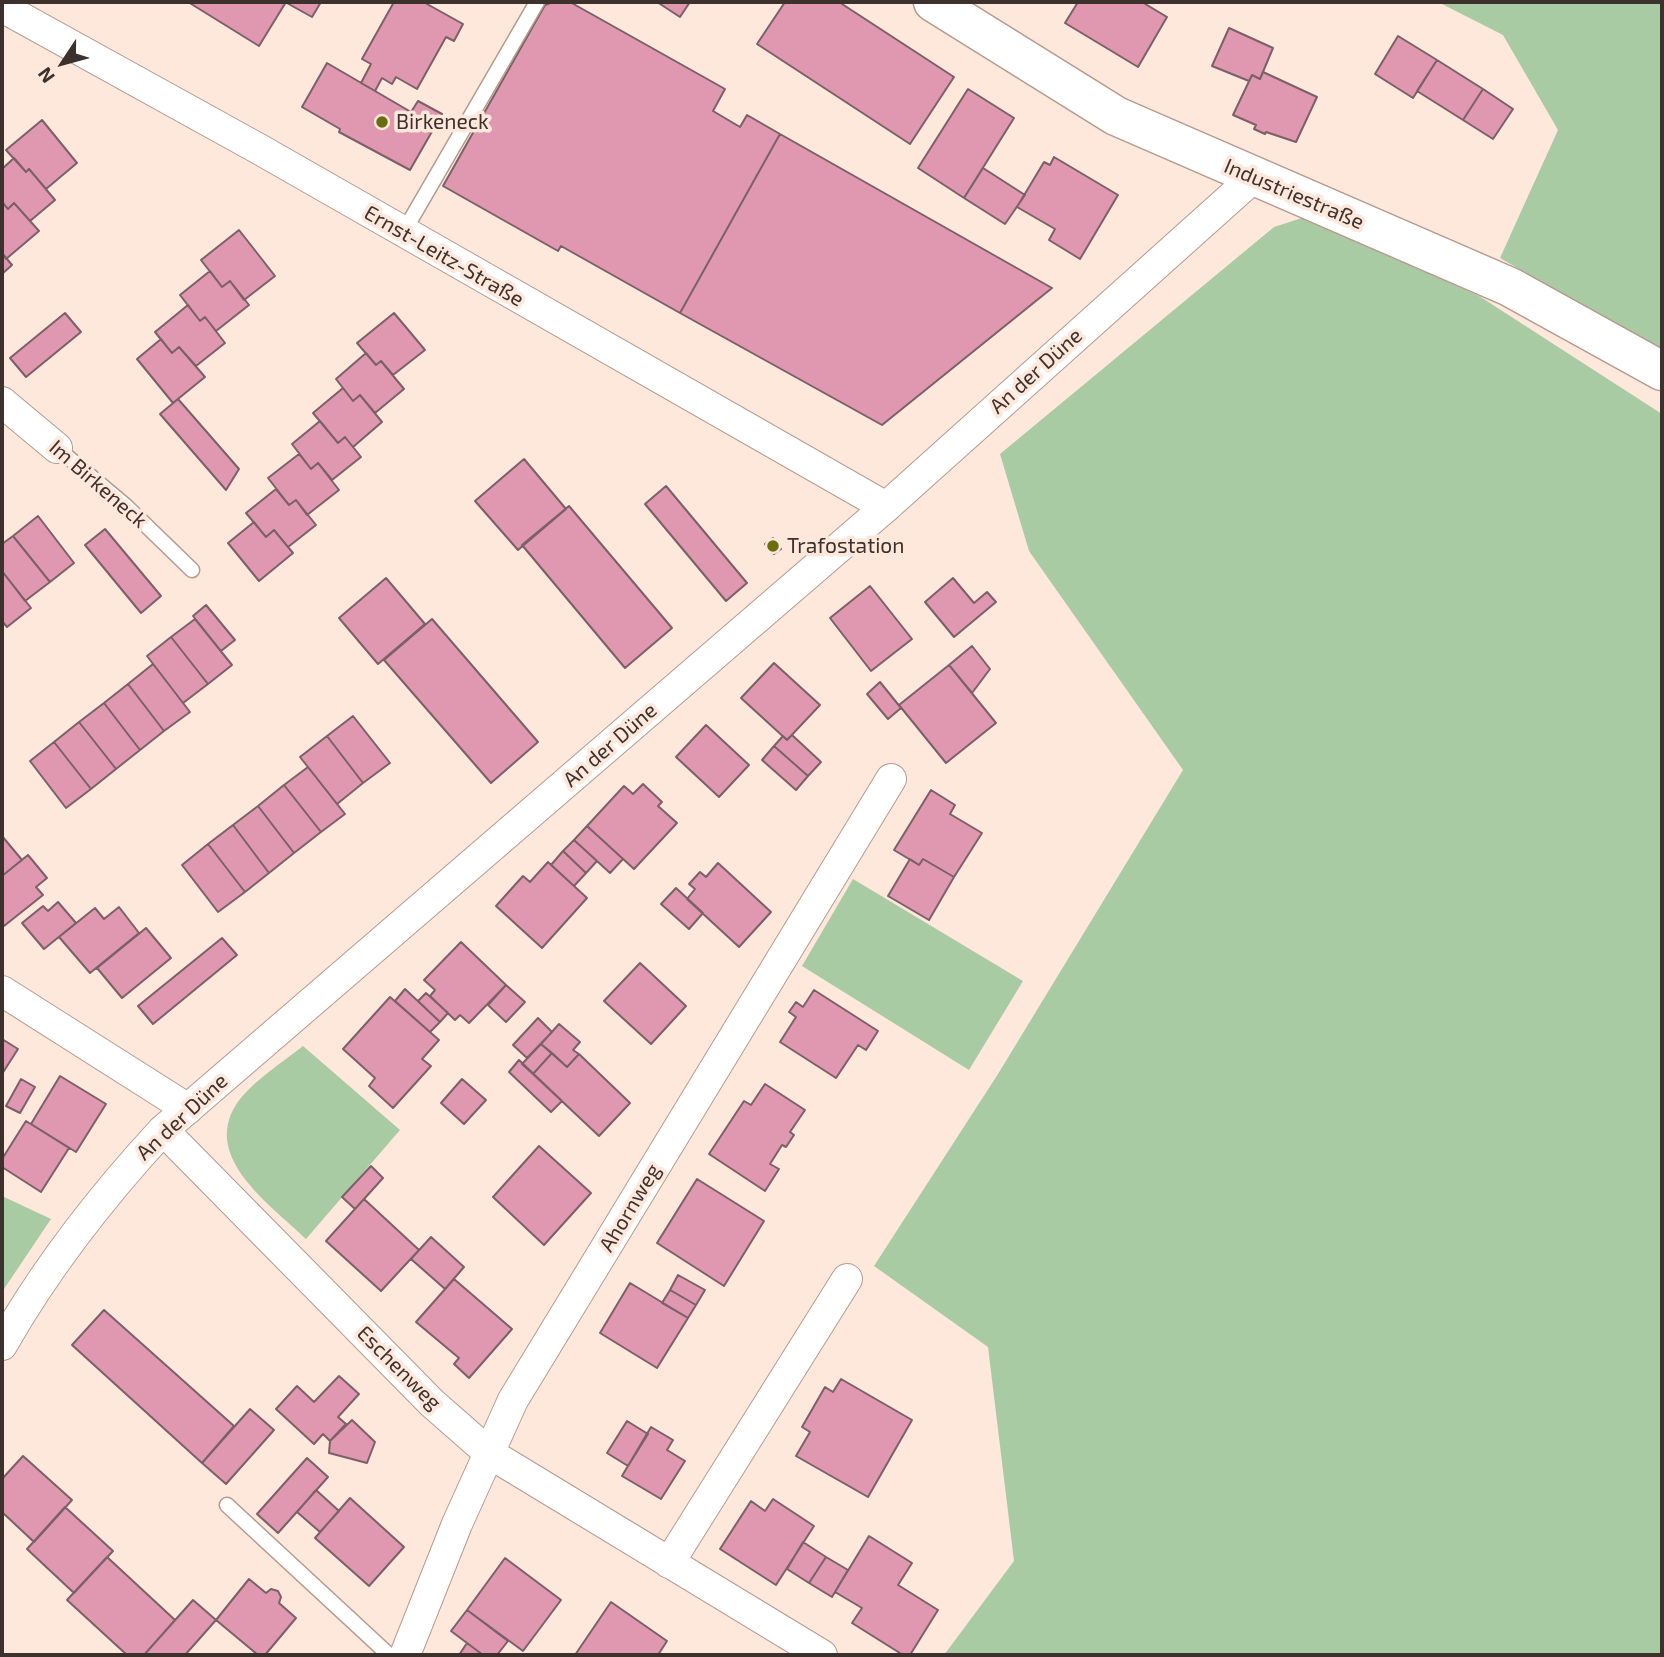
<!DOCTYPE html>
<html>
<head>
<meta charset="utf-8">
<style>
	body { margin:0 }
	#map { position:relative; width:1664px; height:1657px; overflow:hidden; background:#fee7db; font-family:"Exo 2",sans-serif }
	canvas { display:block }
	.frame { position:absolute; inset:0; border:4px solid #3c312c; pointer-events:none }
	.north { position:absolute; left:28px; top:28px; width:70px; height:70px; -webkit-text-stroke:5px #fee7db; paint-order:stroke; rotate:234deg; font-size:19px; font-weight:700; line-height:28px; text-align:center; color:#3c312c }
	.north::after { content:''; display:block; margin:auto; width:24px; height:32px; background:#3c312c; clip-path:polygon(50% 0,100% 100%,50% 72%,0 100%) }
</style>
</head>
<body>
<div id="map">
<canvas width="1664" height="1657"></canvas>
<div class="frame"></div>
<div class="north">N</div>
</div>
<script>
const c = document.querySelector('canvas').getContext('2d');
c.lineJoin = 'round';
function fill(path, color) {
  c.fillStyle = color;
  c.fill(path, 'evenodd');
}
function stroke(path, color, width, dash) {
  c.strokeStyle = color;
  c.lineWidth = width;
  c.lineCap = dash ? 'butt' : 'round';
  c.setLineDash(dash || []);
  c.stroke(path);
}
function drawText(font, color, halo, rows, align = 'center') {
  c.font = font + ' "Exo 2",sans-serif';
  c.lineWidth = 7;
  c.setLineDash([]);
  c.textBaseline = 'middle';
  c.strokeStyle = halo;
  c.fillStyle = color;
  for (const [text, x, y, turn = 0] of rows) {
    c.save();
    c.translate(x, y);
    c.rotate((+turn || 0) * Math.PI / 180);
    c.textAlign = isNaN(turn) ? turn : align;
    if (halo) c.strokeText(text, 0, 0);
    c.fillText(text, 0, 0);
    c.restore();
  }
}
fill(new Path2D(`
	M1438,2H1662V351L1500,258L1558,130L1503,35Z
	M1305,217L1479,296L1662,414V1655H944L1014,1561L988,1347L874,1266L998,1074L1183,770L1029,551L1000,454L1274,227Z
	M853,879L1023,981L969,1070L802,966Z
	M303,1046L400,1130L306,1239C270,1204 197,1155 240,1099C256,1079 283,1062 303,1046Z
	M2,1196L51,1219L2,1292Z`), '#a9cba4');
const building = new Path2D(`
	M188,2H286L259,46Z
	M285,2H321L312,17Z
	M394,2H429L427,4L463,24L454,41L446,37L417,89L396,77L392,84L382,78L375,91L361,83L371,64L362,59Z
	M553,2H570L725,89L713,111L740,127L747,115L780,134L680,313L561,246L558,251L443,186L545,5Z
	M657,2H690L680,17Z
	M785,2H839L954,77L910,144L757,44Z
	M1078,2H1142L1167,17L1138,67L1065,23Z
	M1229,28L1273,48L1260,79L1252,75L1249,81L1212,66Z
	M1398,36L1437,60L1413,98L1375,74Z
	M1437,60L1483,89L1463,120L1417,91Z
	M327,63L411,112L418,101L442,114L410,170L339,132L340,129L302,107Z
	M1263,72L1317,97L1296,142L1266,132L1265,134L1254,129L1256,125L1233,115L1252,75L1260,79Z
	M968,89L1014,118L964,198L918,168Z
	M1483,89L1513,109L1493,139L1463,120Z
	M42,120L77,163L46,189L29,169L26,172L6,150Z
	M780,134L1052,288L882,425L680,313Z
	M1054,157L1118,195L1080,259L1049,240L1055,229L1017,207L1044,162L1050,165Z
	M14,158L26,172L29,169L55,200L30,221L14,203L8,209L2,202V169Z
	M983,168L1025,195L1005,224L964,198Z
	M2,202L8,209L14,203L39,231L6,259L2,253Z
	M239,230L275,276L244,300L230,281L222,287L201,260Z
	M2,253L12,265L2,274Z
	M210,271L222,287L230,281L249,305L216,331L205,317L200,321L180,295Z
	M188,305L200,321L205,317L225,343L196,366L179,347L172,353L155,332Z
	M65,313L81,332L26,377L10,358Z
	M394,313L425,350L393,375L381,361L376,365L357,343Z
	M161,339L172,353L179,347L205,377L173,403L137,359Z
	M366,353L376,365L381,361L404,389L375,413L360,395L353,401L336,379Z
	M343,388L353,401L360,395L382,422L353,447L345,437L338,443L313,413Z
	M178,399L239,469L226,490L160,414Z
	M320,421L338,443L345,437L361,457L332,480L318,463L311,469L292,444Z
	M299,454L311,469L318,463L339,490L307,515L296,500L289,505L268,478Z
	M524,459L566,509L518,550L475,501Z
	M666,486L747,583L726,601L645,504Z
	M276,489L289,505L296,500L316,525L288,547L274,530L266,537L246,513Z
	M569,506L672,628L625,668L522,545Z
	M38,516L74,563L50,582L13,536Z
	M254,522L266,537L274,530L293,553L259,581L228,543Z
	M105,529L161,596L141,613L85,545Z
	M13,536L50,582L25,601L2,571V544Z
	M773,538L781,549L774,554L765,544Z
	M2,571L31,608L7,627L2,621Z
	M386,578L425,624L378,664L339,618Z
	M953,578L974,603L987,592L996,602L954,637L925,602Z
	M870,586L912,639L871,671L830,618Z
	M206,605L235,640L221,651L193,616Z
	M195,619L232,665L208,684L171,637Z
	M432,619L538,742L491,783L384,660Z
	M171,637L208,684L183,703L147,656Z
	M972,646L990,669L972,693L949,665Z
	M774,663L820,705L787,740L741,698Z
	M153,664L190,712L164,731L128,684Z
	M949,665L996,723L946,763L899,705Z
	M880,682L901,708L888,719L867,694Z
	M128,684L164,731L140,750L104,703Z
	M104,703L140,750L116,769L79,722Z
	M353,716L390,763L363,783L327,736Z
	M79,722L116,769L91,789L54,742Z
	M706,725L749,765L719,797L676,757Z
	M792,735L821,762L808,776L774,746L783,736L787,740Z
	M327,736L363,783L337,804L300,757Z
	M54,742L91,789L66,808L30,761Z
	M774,746L808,776L796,790L762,760Z
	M308,767L345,814L321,832L284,785Z
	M643,784L662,802L658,806L677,823L634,869L587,826L624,786L633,794Z
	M284,785L321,832L294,853L258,806Z
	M931,790L955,805L950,814L982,833L954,877L923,859L919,865L894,850Z
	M258,806L294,853L269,873L233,825Z
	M233,825L269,873L245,892L208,844Z
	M587,826L623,859L610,873L574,840Z
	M2,836L22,860L2,876Z
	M574,840L597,861L586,873L563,851Z
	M208,844L245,892L218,912L182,865Z
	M563,851L586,873L574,886L551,865Z
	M28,855L47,878L36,887L43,895L4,926L2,922V876Z
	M910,859L919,865L923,859L954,877L929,920L888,896Z
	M548,862L587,898L542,948L496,906L523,876L530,882Z
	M718,863L771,912L739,947L687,899L695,889L689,884L700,872L706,877Z
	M676,888L703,913L689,929L661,904Z
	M58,902L76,923L44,949L22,923L43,906L48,911Z
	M119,907L139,933L90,973L59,937L95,908L104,919Z
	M146,928L171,958L122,998L97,968Z
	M222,938L237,955L153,1024L138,1006Z
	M461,942L506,985L469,1023L460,1015L455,1020L430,996L435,990L424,980Z
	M640,963L686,1006L651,1044L604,1001Z
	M506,985L525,1002L506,1022L488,1005Z
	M405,989L440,1022L430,1032L395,1001Z
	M814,990L878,1031L866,1050L858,1045L836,1078L780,1042L796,1017L789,1012L796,1002L803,1007Z
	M426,993L448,1013L440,1022L418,1001Z
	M390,997L439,1040L422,1059L431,1066L393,1108L369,1086L375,1078L343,1049Z
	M538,1018L552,1032L527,1058L513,1045Z
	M559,1024L580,1042L573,1050L579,1054L567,1067L541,1044Z
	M2,1039L18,1049L2,1074Z
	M541,1044L552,1053L533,1074L522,1064Z
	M552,1053L567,1067L579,1054L630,1103L599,1136L533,1074Z
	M519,1060L562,1101L551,1112L509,1072Z
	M60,1076L106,1104L76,1152L31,1124Z
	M21,1079L35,1087L20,1113L6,1106Z
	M462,1079L486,1100L464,1124L441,1103Z
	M765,1084L805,1110L790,1132L794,1135L786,1147L782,1145L770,1164L779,1169L765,1191L709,1154L744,1101L751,1105Z
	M26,1121L69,1148L41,1192L2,1167V1159Z
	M539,1146L591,1193L544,1245L493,1197Z
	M371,1166L383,1178L355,1209L342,1197Z
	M697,1179L764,1221L724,1286L657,1243Z
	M364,1199L419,1250L381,1291L326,1241Z
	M431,1237L464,1267L445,1289L411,1259Z
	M678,1275L705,1290L696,1305L670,1290Z
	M454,1279L512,1329L469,1378L454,1364L459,1358L416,1322Z
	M630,1283L688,1318L657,1368L600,1333Z
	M670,1290L696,1305L688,1318L662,1303Z
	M104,1310L234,1426L202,1463L72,1345Z
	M339,1376L359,1394L338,1417L346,1424L330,1441L323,1434L314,1444L276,1409L297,1386L314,1402Z
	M841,1379L912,1420L868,1497L796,1456L810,1432L802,1427L825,1387L833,1392Z
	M250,1409L274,1430L226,1484L202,1463Z
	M352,1420L375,1442L367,1463L329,1453L330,1441Z
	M627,1421L648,1434L628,1466L607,1453Z
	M651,1427L673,1440L667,1450L685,1461L661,1499L622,1476Z
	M23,1456L72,1500L34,1542L2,1512V1479Z
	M307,1458L328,1477L278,1533L257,1514Z
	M316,1490L339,1511L320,1532L297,1512Z
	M350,1498L404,1547L369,1586L315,1538Z
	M773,1499L814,1526L776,1585L720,1549L751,1501L765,1511Z
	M65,1507L113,1551L74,1593L27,1549Z
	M869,1536L912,1563L898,1585L938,1610L910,1655H903L852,1623L862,1608L835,1592Z
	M803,1542L826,1557L809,1583L787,1569Z
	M107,1557L175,1620L144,1655H127L67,1600Z
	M826,1557L848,1570L832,1597L809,1583Z
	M505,1558L561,1600L523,1651L467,1610Z
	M249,1579L266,1593L271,1589L278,1591L281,1597L279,1603L296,1618L265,1655H258L216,1620Z
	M193,1600L216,1620L185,1655H144Z
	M611,1602L667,1641L658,1655H575Z
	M467,1610L508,1641L497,1655H483L451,1631Z
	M467,1643L483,1655H459Z`);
fill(building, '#e098b0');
stroke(building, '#7b6068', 2);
const lane = new Path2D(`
	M403,233L537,2
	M57,448L126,506L192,570
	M227,1505L389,1655`);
const street = new Path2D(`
	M2,7L259,149L886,507
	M2,402L57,448
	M2,991L188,1109
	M163,1130L432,1403L489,1453L822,1655
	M2,1345C47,1266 102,1196 163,1130L886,507L1254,177
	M669,1563L847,1279
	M405,1655L457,1524L513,1400L891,779`);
const secondary = new Path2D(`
	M933,2L1116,116L1510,287L1662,371`);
stroke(lane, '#b59b8d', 17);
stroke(street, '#b59b8d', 32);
stroke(secondary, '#b59b8d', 41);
stroke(lane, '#fff', 14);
stroke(street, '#fff', 30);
stroke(secondary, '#fff', 38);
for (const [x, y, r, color] of [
	[382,122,7,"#6a6d0e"],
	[773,546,7,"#6a6d0e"]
]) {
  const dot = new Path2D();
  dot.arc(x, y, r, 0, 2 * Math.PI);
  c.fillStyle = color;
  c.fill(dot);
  stroke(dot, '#fee7db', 2.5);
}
drawText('21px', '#3c312c', '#fee7db', [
	["Birkeneck",396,122],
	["Trafostation",787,546]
], 'left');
drawText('21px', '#3c312c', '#fee7db', [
	["Industriestraße",1294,194,23],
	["Ernst-Leitz-Straße",444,256,30],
	["An der Düne",1036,371,-42],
	["Im Birkeneck",98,484,41],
	["An der Düne",610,745,-41],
	["An der Düne",182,1117,-43],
	["Ahornweg",630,1208,-59],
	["Eschenweg",399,1368,45]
]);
</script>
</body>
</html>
